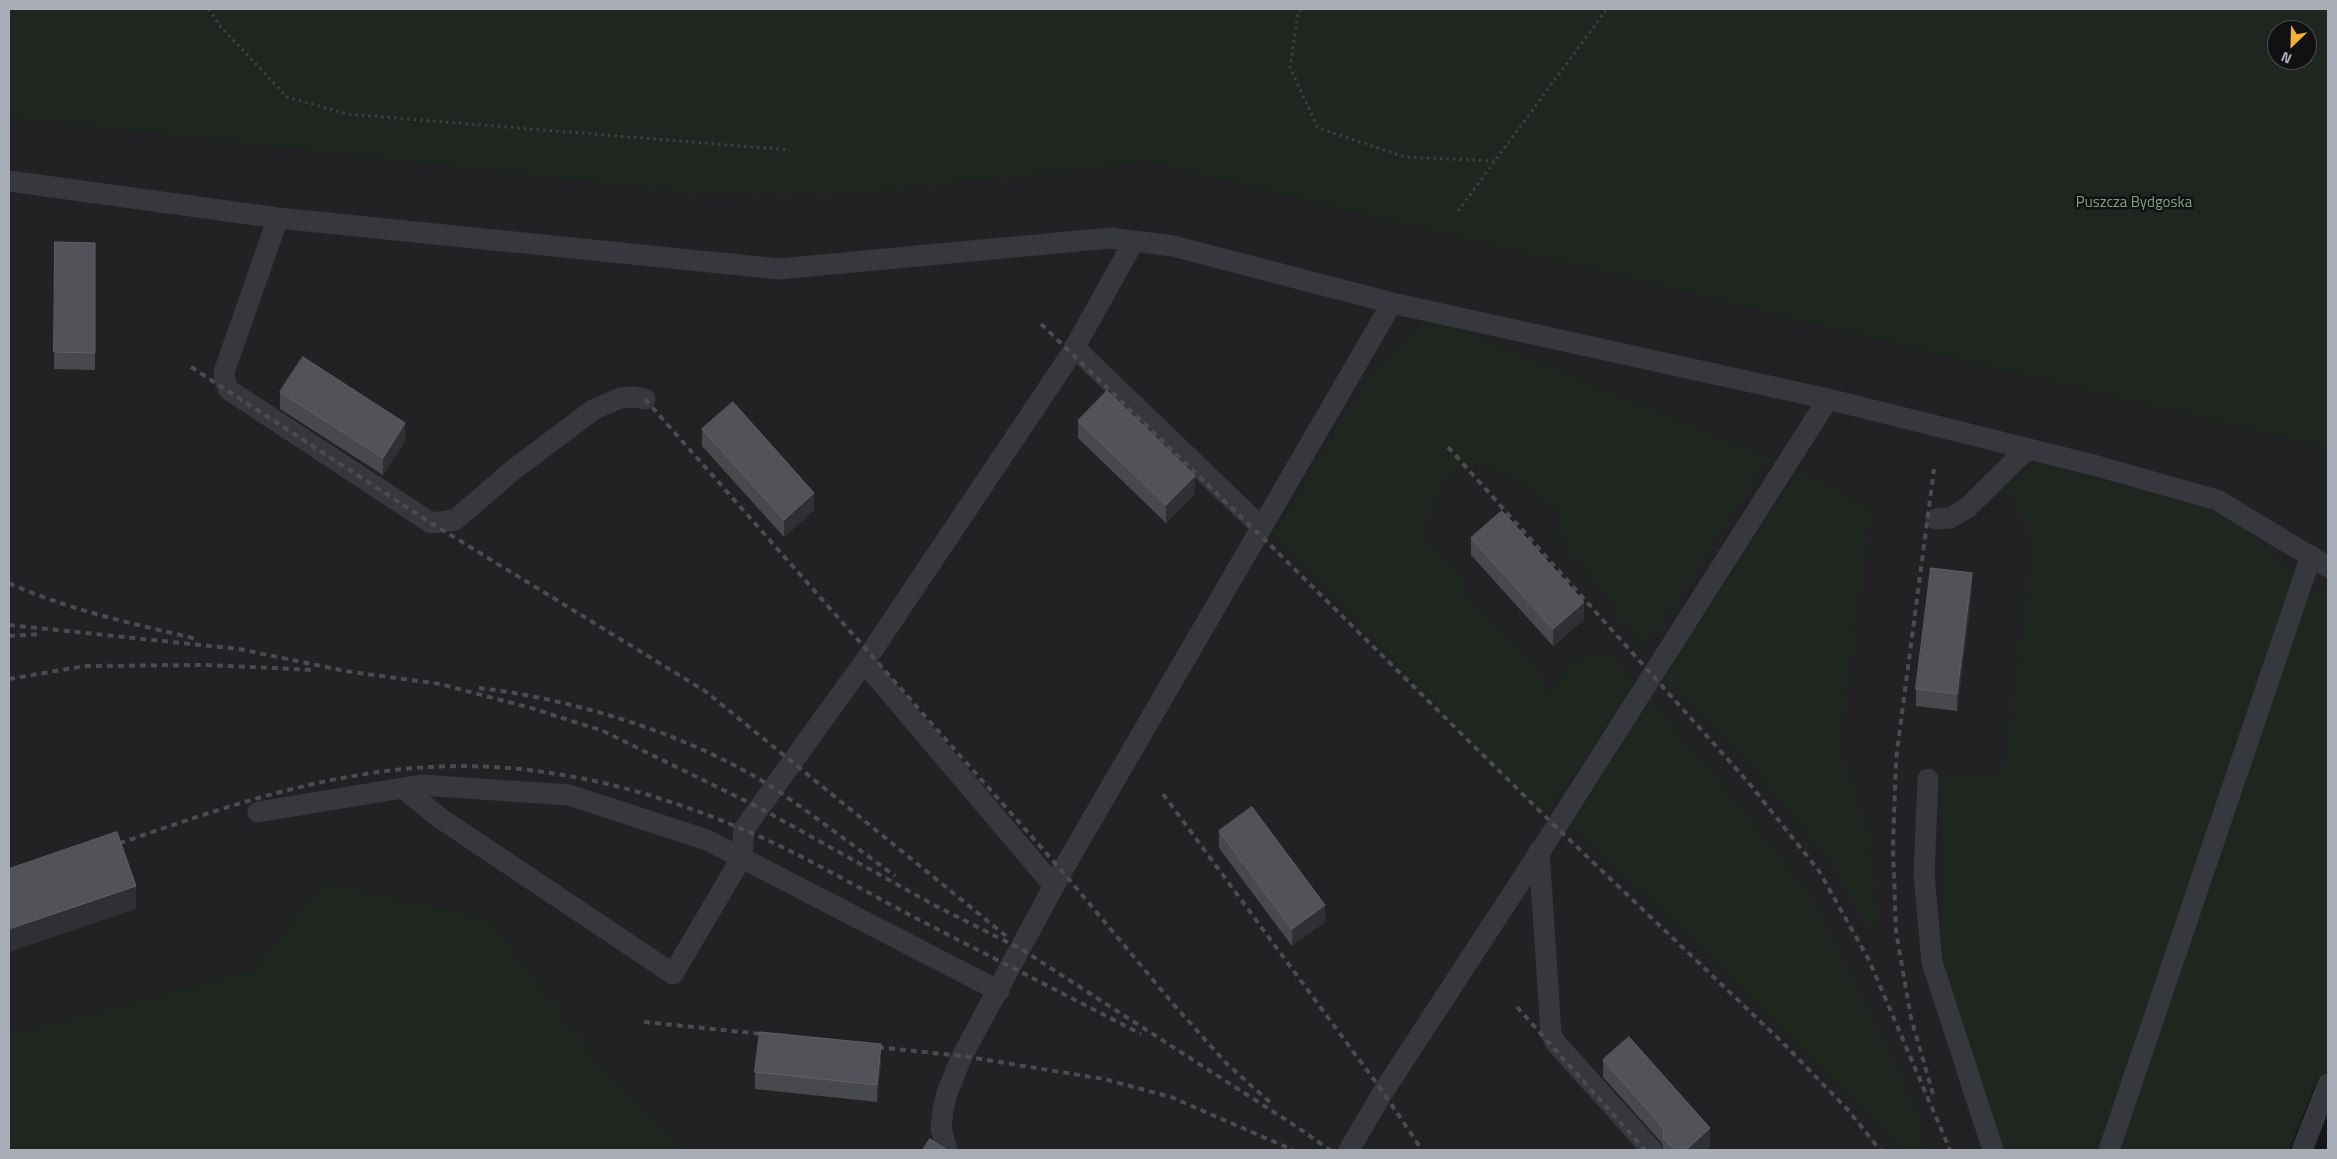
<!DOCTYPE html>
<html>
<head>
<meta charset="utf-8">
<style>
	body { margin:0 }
	#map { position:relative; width:2337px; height:1159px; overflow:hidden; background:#161618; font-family:"Titillium Web",sans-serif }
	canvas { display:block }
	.frame { position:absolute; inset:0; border:10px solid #a8adb8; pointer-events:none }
	.north { position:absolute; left:2267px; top:20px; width:50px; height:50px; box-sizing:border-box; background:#111113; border:1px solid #4d4f55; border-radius:50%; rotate:204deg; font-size:14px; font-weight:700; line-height:20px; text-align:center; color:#a8adb8 }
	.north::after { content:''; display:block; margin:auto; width:18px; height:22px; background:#f2b134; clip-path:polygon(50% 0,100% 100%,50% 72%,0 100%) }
</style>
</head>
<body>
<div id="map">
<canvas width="2337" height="1159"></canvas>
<div class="frame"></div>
<div class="north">N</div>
</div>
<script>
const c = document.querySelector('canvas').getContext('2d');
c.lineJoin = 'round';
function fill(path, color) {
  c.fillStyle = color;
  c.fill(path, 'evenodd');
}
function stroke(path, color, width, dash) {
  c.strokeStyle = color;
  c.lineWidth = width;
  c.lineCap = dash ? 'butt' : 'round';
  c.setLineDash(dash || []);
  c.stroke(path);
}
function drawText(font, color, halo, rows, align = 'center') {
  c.font = font + ' "Titillium Web",sans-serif';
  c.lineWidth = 5;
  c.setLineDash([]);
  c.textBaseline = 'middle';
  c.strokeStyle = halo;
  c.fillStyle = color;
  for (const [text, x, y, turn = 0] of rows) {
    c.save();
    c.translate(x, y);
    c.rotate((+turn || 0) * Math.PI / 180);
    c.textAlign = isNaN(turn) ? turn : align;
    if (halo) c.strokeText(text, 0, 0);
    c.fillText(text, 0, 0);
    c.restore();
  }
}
fill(new Path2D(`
	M9,118L685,193L850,195L1150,163L2328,450V569L2321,595L2216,1150H9Z`), '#222225');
fill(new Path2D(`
	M9,9H2328V450L1150,163L850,195L685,193L9,118ZM2277,30H2307V60H2277Z
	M1432,317L1769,457L1645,650L1559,537L1557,510L1513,477L1469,463L1438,483L1424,534L1465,578L1467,599L1532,665L1549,692L1574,659L1608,652L1638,684L1544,817L1274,534L1372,373L1406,339Z
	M2036,462L2228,515L2320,595L2328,569V1082L2318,1078L2289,1150H2001L1942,958L1941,775H2002L2033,541L2008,486Z
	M1800,469L1870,507L1839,750L1869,840L1881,949L1832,865L1748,764L1662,679Z
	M1646,693L1730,793L1808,890L1905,1088L1927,1150H1898L1881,1128L1679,928L1567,822Z
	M324,881L489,919L598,1062L684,1150H9V1034L253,970Z`), '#1e261f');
stroke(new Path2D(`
	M209,9L220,26L287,97L347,114L790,150
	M1301,9L1298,13L1290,68L1318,128L1405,157L1495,161
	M1458,211L1607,9`), '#3d3f44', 3, [2.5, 4]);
stroke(new Path2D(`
	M9,181L278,218L779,269L1110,238L1173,246L1392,303L1828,399L2097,466L2217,500L2328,567
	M278,218L224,372L225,381L229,390L431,523L455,520L513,470L593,410L620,398L633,397L645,399
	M1074,347L1261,527
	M1936,519L1950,518L1967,508L2027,449
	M864,662L1054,886
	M1928,779L1924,874L1932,962L1993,1150
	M404,789L440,818L673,974L742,857L744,829L870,654L1071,354L1134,241
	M258,812L421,785L569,795L707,840L999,991
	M1539,851L1551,1033L1555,1042L1652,1150
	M947,1150L941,1129L943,1110L947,1093L962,1056L1062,871L1392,303
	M1349,1150L1383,1092L1556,827L1828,399
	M2109,1150L2311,556
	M2302,1150L2328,1084`), '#37383d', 21);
stroke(new Path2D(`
	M1041,324L1258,533L1556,827L1782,1042L1848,1110L1880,1150
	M191,367L431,523L705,691L1006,936
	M645,399L1062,871L1174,1005L1227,1064L1273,1105
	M1448,447L1748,782L1819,871L1869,960L1950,1150
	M9,583C68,610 134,624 197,639
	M9,625L239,649L345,671L440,684L531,708L603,731L760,808L934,905L1021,949L1297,1127L1330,1150
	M9,636L41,634
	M9,679L85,666L206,665L313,670
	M479,688C575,699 694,736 775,789C816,817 855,847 895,876
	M1163,794L1383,1092L1422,1150
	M109,847C213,811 318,773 430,767C538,761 644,787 742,829C800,853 855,886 910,915C987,955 1064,994 1141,1034
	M1517,1007L1645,1150
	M644,1022L772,1035
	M867,1046L962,1056L1104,1079L1171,1097L1293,1150
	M1933,1094L1911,1018L1896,931L1893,847L1896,759L1934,469`), '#4a4c52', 4, [6, 5]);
fill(new Path2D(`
	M55,242L95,243V370L54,369Z
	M280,392L405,441L383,475L280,409Z
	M1078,421L1195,493L1166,523L1078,438Z
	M702,429L814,510L784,537L702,446Z
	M1471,538L1584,619L1553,646L1471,555Z
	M1972,590L1957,711L1916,706V689Z
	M1219,831L1325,922L1292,946L1219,848Z
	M1603,1060L1710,1146L1705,1150H1663V1146L1661,1142L1603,1077Z
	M881,1061L877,1102L755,1089V1072Z`), '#47494d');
fill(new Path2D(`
	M405,423V441L383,475V458Z
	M1195,476V493L1166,523V505Z
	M814,493V510L784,537V520Z
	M1972,573V590L1957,711V694Z
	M1584,602V619L1553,646V629Z
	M136,886V909L9,952V929Z
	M1325,905V922L1292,946V929Z
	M881,1044V1061L877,1102V1085Z
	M1710,1128V1146L1705,1150H1686Z`), '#2f3033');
const building = new Path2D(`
	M55,242L95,243V353L54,352Z
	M303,357L405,423L383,458L280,392Z
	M1107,391L1195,476L1166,505L1078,421Z
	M733,402L814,493L784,520L702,429Z
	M1502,511L1584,602L1553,629L1471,538Z
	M1931,568L1972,573L1957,694L1916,689Z
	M1252,807L1325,905L1292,929L1219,831Z
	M117,832L136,886L9,929V869Z
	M760,1032L881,1044L877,1085L755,1072Z
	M1629,1037L1710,1128L1686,1150H1675L1663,1138L1664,1131L1661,1125L1603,1060Z
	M930,1139L947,1150H923Z`);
fill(building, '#525359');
stroke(building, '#5f6168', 1);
drawText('15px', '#7fa381', '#111113', [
	["Puszcza Bydgoska",2134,203]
]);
</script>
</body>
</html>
